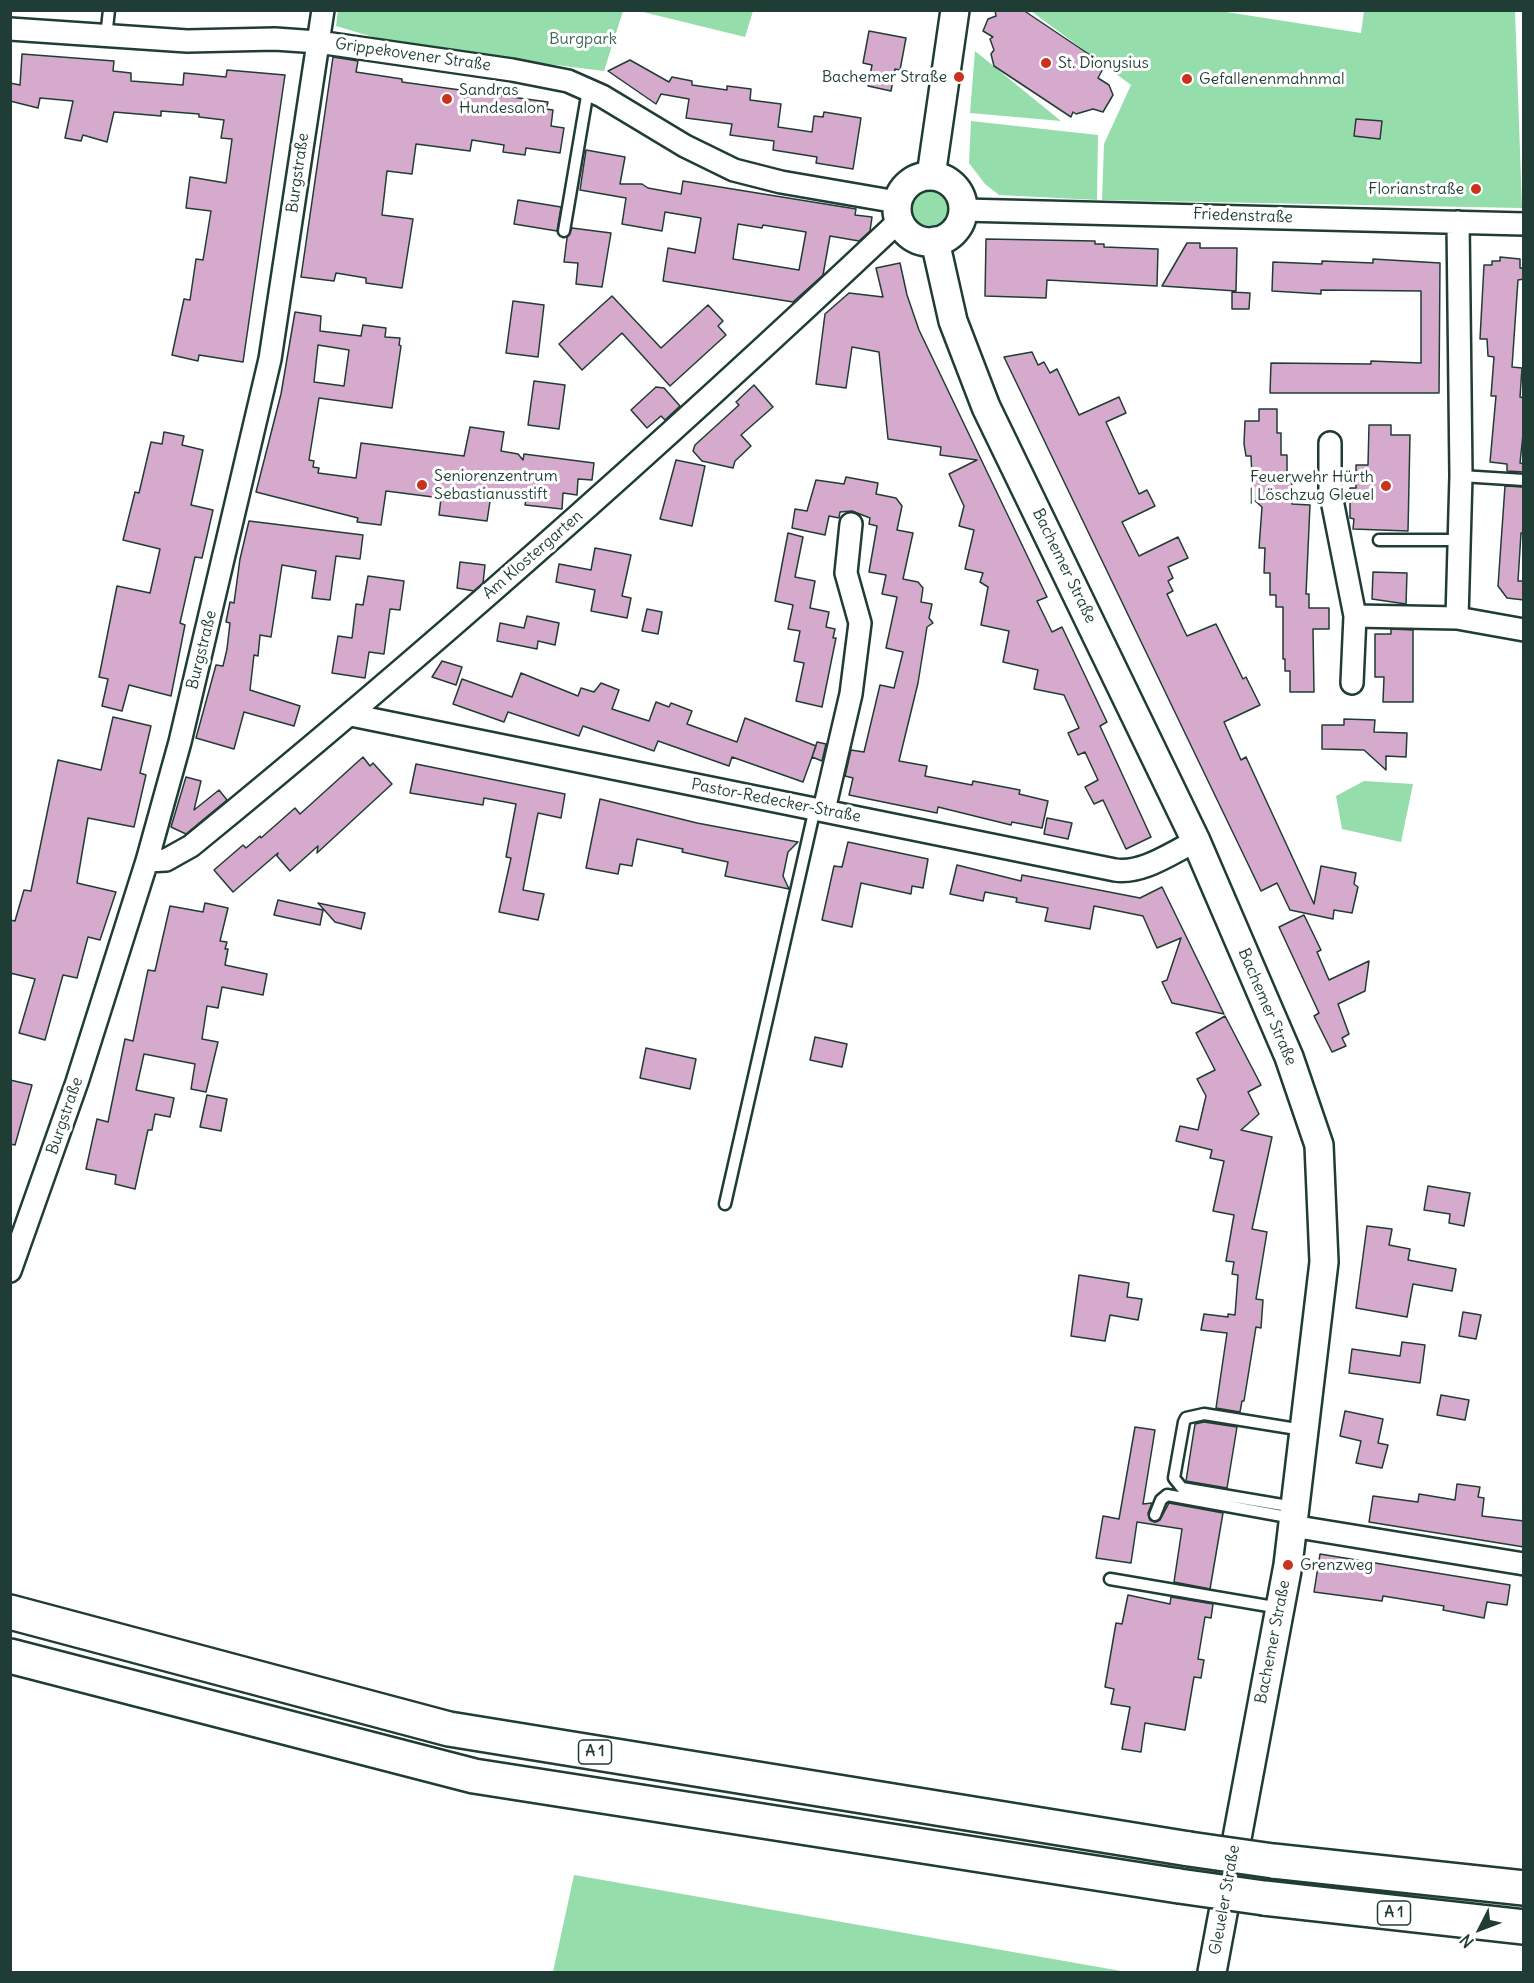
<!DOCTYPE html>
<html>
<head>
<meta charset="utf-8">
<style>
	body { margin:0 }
	#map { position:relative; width:1534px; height:1983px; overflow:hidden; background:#fff; font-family:Delius,sans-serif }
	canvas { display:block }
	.frame { position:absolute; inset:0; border:12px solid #1f3d34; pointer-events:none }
	.north { position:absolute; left:1450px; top:1899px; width:60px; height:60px; -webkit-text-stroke:4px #fff; paint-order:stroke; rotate:228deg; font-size:16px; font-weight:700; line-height:24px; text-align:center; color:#1f3d34 }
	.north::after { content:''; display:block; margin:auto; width:21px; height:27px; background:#1f3d34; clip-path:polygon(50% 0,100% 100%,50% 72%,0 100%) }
</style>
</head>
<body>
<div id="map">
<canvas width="1534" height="1983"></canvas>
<div class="frame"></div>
<div class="north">N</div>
</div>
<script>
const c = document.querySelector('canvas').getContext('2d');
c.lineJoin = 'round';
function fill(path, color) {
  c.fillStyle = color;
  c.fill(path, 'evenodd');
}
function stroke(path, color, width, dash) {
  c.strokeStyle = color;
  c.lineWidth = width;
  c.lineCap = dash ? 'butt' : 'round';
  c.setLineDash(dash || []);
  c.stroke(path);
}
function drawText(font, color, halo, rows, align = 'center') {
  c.font = font + ' Delius,sans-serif';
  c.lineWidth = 6;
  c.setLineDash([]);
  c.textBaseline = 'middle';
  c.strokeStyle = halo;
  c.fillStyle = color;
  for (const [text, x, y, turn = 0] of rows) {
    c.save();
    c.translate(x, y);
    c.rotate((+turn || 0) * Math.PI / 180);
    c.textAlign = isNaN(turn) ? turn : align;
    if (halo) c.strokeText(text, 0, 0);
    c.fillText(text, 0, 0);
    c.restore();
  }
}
fill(new Path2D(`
	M338,11H623L604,71L403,46L336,26Z
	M639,11L753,10V11L745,37Z
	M1031,11H1220L1361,33L1364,11H1515L1522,208L1102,200L1104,144L1131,85Z
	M975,51L1061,121L970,113Z
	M971,121L1098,135L1097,200L999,195L985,184L969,163Z
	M911 209a20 20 0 1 1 40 0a20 20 0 1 1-40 0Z
	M1364,781L1413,784L1401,842L1342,829L1336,796Z
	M574,1875L1127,1972H553Z`), '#95ddab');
const building = new Path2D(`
	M995,10H1023L1105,65L1098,78L1109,85L1113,95L1103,112L1093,109L1076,114L1073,112L1071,117L994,66L991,54L994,50L990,39L993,37L983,31L988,19L996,16Z
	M869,31L906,38L900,70L895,69L891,91L868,86L872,65L863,63Z
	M22,54L114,61L113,71L131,73V81L183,85L184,73L226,77L227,70L285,75L243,362L199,355L198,361L172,355L184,299L190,300L196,259L203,260L211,211L186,208L190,177L226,183L232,139L221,138L224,120L199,117V114L161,111V116L114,112L107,142L83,135L81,141L65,138L73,101L40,98L38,108L10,101V83L20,85Z
	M333,57L358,61L356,72L402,79V82L548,102L546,109L553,110L551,126L564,128L560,153L526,148L525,155L503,152L504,145L472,140L470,151L416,144L412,174L387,171L382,215L413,219L402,288L366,283V278L336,273L334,281L301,277Z
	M630,60L669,82L672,77L692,81V85L727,90V86L751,89L750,100L781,104L778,127L812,132L814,116L823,117L824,112L861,118L853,169L816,163L817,157L773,150L774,141L730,135L732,124L686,118L689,99L661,94L656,104L608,71Z
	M1356,119L1382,121L1380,139L1354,136Z
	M586,150L625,157L620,184H642L648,188L681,194L683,181L856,209L855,215L872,217L870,231L859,241L830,236L823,275L793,302L663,281L668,248L695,253L701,218L665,212L662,231L622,224L626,198L580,190ZM738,224L762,228L763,225L806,232L799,270L733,259Z
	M518,200L561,207L557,231L514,224Z
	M572,228L611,233L602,287L576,284L578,263L564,262L567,238Z
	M986,239L1095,241V244H1104V247L1158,249L1157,286L1047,280L1046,298L985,296Z
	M1187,243H1200V248H1237L1236,291L1162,286Z
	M1500,257L1520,259V268H1524V279L1518,280L1512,367L1522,368L1520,397L1524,398V425L1520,463L1524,464V472L1507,471V464L1490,462L1496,396H1491L1494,357L1488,356L1487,339H1480L1484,265H1492V261H1500Z
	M1373,259L1440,263L1439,393H1270L1271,363L1371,364V361L1421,363V291L1321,290V294L1272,291L1273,262L1322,264V261L1373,263Z
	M900,263L907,295L919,330L1047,597L1037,601L1052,632L1062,627L1107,722L1100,726L1151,837L1126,849L1103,800L1094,804L1085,787L1098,780L1085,752L1078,755L1068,733L1079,728L1064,695L1034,689L1038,670L1003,662L1009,631L981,625L988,587L980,582L983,573L965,569L974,530L959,526L964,506L949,474L977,460L940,455L941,447L888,439L879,352L852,347L846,388L816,384L825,314L849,293L883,297L876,268Z
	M1232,292L1250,293L1249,309H1232Z
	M612,296L661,348L708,305L723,321L718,326L726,335L670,386L622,333L582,370L559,344Z
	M513,301L544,305L538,357L506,353Z
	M295,312L321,316L320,331L361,336L363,325L386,328L385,337L400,338L399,345L401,346L392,408L319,398L309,460L314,461L313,467L319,468L318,473L356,478L361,443L464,456L470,427L504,432L501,451L518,454L523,460L524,454L594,463L592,480L578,479L577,495L563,493L562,509L525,505L526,499L491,495L487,521L439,515L441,498L386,491L381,525L357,522L358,518L256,492L281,394ZM318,345L349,350L344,386L314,382Z
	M1032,352L1038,365L1044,362L1050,373L1057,369L1079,415L1119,397L1126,413L1106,422L1139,494L1147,490L1155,506L1122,522L1139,556L1178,537L1188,558L1168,567L1173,578L1168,581L1173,591L1167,594L1183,628L1187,636L1216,624L1243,679L1246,677L1260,705L1224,722L1241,760L1246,757L1314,904L1321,866L1356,873L1354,884L1358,887L1352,913L1334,910L1333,919L1290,910L1277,883L1261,891L1004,357Z
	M534,381L565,385L559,429L528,425Z
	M754,385L773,407L741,435L751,446L735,461L733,468L702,461L693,451L695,445L739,405L736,402Z
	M656,387L664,388L680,406L665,420L661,416L647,428L631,410Z
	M1259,409H1277V433H1281V455H1287V478H1292V504L1310,505L1306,594H1309V608H1329V629H1313L1314,692H1290V671H1285V659H1283V607H1276V595H1270V573H1264L1265,548H1259L1262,507L1253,499L1251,456H1246L1244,444L1245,421H1259Z
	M1369,425H1391V435H1410L1408,531L1353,529L1354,519L1350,518V488H1356V465H1368Z
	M164,432L184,436L182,445L203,450L191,505L213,510L202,558L195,557L180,623L185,625L171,696L129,685L122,711L102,706L108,679L99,677L117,586L150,593L160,549L123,540L135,492L139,493L151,442L162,444Z
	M676,460L705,466L692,526L660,519Z
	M846,477L878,483L876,494L896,498L902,506L897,530L913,533L903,579L918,582L923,588L921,602L932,604L929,618L933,623L927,627L918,683L899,761L927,766L925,776L972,785L973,781L1020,790L1019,794L1048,801L1042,828L1012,822L1011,825L938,807L937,813L849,795L853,778L845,776L851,750L864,752L880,685L894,688L903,652L886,648L897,597L882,594L886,575L869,572L877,526L869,524L870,518L852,511L840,512L839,518L829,516L825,535L792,528L795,509L807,511L816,480L844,484Z
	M1505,486L1524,487V534L1521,533L1518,581H1524V600L1507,598L1498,586Z
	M249,521L363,535L360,559L336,556L330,600L312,598L316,571L282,565L271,637L260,635L258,656L254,655L250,690L300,706L294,726L244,712L234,749L196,738L216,665L223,666L227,649L230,623L226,622L230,602L234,603L240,559Z
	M788,533L803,537L795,577L815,581L810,608L829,612L826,627L835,629L833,638H836L822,707L796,701L804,663L794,661L800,631L788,629L793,605L775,601Z
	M595,548L631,555L622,596L631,598L627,618L591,611L595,590L556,582L559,564L591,570Z
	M460,562L485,565L483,583L474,591L457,588Z
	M1373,572L1407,573L1406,604L1372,599Z
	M368,576L404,581L400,610L390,609L384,654L369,652L365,678L332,673L338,636L352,638L356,604L363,605Z
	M647,609L662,612L658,634L642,631Z
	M527,616L559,623L555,645L538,641L537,649L497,641L500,623L524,628Z
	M1391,629L1413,630V702H1383L1384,677H1375V634H1391Z
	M442,661L462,667L456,685L432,677Z
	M521,673L578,696L581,688L594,692L601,683L619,690L612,709L649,721L656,702L669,707L671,703L692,711L687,724L737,742L745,718L816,746L803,782L732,757L729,766L658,741L654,751L583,726L579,736L508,712L504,722L453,704L462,679L512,697Z
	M113,717L151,726L140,773L146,775L134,827L88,818L77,883L116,892L100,940L88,937L77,978L63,975L45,1040L19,1033L35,979L10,973V920L15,921L24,890L31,891L58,760L101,770Z
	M1344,719L1375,720L1374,732L1407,733L1406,757L1386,756V770L1364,750L1322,749V725H1344Z
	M817,742L826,744L822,761L812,757Z
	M363,757L370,766L373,763L392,784L317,853L318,846L290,871L277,856L278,853L233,892L214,870L243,845L246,848L260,836L261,838L295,808L300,814Z
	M416,764L565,794L561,818L538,813L523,890L544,894L538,920L499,912L511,858L506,857L516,804L484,798L483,805L410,793Z
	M186,777L201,781L194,810L219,790L227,800L186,834L171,827Z
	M600,799L697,823L798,842L788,852L783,876L789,889L725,876L728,862L682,852L683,849L637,839L632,866L620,864L618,874L586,868Z
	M1047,818L1072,823L1068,839L1044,834Z
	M848,842L928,859L923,888L912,886L911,894L861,883L852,927L822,920L834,866L842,867Z
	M957,865L1021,881L1022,875L1140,898L1162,887L1224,1014L1172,1003L1162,982L1167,980L1181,938L1157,948L1143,916L1094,906L1090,929L1045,921L1048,908L1016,902L1017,898L985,892L983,901L950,894Z
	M278,900L323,910L320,925L274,915Z
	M205,903L228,908L220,941L227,942L225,949H228L225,965L267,974L263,995L222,987L218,1008L207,1006L202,1039L218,1042L206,1092L191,1089L195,1064L144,1054L136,1090L174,1098L170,1117L155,1114L152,1130H148L135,1189L115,1184L116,1175L86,1169L97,1119L108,1122L125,1039L133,1041L148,970L155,971L170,906L203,912Z
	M318,903L365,913L361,929L335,922Z
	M1304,915L1321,950L1317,952L1329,980L1369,961L1365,991L1338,1004L1349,1034L1342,1038L1346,1046L1332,1052L1314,1016L1319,1013L1279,927Z
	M1225,1016L1261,1085L1248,1092L1259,1114L1241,1130L1272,1137L1252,1229L1267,1232L1256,1299L1263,1300L1261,1328L1256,1327L1244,1401H1242L1240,1412L1216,1408L1227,1333L1201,1330L1204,1314L1228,1317V1314L1235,1315L1238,1275L1232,1274L1234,1262L1226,1261L1234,1215L1213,1211L1224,1161L1210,1158L1212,1150L1176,1141L1180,1126L1198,1130L1206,1096L1197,1079L1215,1070L1196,1033Z
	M815,1037L847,1044L842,1067L810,1060Z
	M646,1048L696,1059L690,1089L640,1078Z
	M10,1080L32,1085L15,1145L10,1144Z
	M207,1095L227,1099L221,1131L200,1127Z
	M1428,1186L1470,1193L1464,1226L1449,1223L1450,1214L1424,1210Z
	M1367,1226L1392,1229L1389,1245L1410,1249L1408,1260L1456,1269L1452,1291L1413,1284L1407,1317L1356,1308Z
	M1079,1275L1129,1283L1127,1297L1142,1299L1138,1320L1110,1315L1105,1341L1071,1336Z
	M1463,1312L1481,1315L1476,1339L1459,1336Z
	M1402,1342L1425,1345L1420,1383L1349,1373L1352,1349L1400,1356Z
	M1441,1395L1469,1400L1465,1420L1437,1415Z
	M1345,1411L1383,1419L1378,1443L1388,1445L1382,1468L1356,1463L1361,1441L1340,1436Z
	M1204,1422L1237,1427L1227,1488L1186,1481L1195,1424Z
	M1135,1427L1155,1430L1143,1504L1152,1503L1148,1513L1150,1520L1155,1522L1160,1520L1169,1503L1223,1513L1210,1589L1174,1582L1182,1529L1137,1522L1131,1563L1096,1558L1103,1516L1119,1519Z
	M1457,1484L1480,1487L1478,1497L1484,1498L1482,1516L1524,1521V1547L1369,1522L1373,1496L1418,1502L1419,1494L1455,1500Z
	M1320,1554L1510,1585L1507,1605L1487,1602L1484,1618L1443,1610L1444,1606L1383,1596L1382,1601L1314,1592Z
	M1128,1595L1170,1604L1171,1597L1213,1604L1211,1618L1205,1617L1198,1659L1204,1660L1201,1678L1194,1677L1185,1730L1145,1723L1141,1752L1122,1749L1130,1707L1111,1704L1114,1689L1105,1687L1116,1623L1122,1624Z`);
fill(building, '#d6aacd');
stroke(building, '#1f3d34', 1.5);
const service = new Path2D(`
	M106,37L109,10
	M564,231L588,90
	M1461,476L1524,480
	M1379,540H1459
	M725,1204L815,808
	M1294,1507L1182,1488L1174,1478L1184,1422L1186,1418L1204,1414L1303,1430
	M1155,1515L1161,1500L1167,1495L1293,1518
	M1110,1579L1280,1608`);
const minor = new Path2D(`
	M10,29L187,41L275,39L318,42L512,70L568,81L602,96L685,146L734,170L781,182L897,202
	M963,210L1524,224
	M1330,443V490L1355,616L1352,683
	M1355,616L1457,618L1524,630
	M1457,618L1461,476L1458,222
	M351,715L1115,870C1143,874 1171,853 1196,841
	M824,810L851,694L860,623L846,573L851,524
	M147,861L166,860L191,846C435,647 670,437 899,221
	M10,1271L77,1082L147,861L180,742L270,359L323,10
	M1292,1526L1524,1564`);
const tertiary = new Path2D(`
	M931,176L955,10
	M897 209a33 33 0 1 1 66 0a33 33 0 1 1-66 0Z
	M935,241L953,321L986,407L1196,841L1289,1057L1319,1145L1324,1262L1288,1565L1212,1972`);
const motorway = new Path2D(`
	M10,1612L449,1729L1189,1849
	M10,1656L474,1776L1179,1886
	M1273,1861L1524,1888
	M1264,1898L1524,1927`);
stroke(service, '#1f3d34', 15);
stroke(minor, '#1f3d34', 26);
stroke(tertiary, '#1f3d34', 32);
stroke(motorway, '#1f3d34', 38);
stroke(service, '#fff', 10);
stroke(minor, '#fff', 21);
stroke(tertiary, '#fff', 27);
stroke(motorway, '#fff', 33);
const motorwayBridge = new Path2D(`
	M1189,1849L1273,1861
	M1179,1886L1264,1898`);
stroke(motorwayBridge, '#1f3d34', 38, []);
stroke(motorwayBridge, '#fff', 33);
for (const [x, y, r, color] of [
	[1046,63,6,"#c8321e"],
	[959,77,6,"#c8321e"],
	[1187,79,6,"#c8321e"],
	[447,99,6,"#c8321e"],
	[1476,189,6,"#c8321e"],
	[422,485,6,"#c8321e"],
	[1386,486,6,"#c8321e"],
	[1288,1565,6,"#c8321e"]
]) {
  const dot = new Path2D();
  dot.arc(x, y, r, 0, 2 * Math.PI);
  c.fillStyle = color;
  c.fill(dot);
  stroke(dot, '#fff', 2);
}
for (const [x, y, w] of [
	[595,1752,33],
	[1394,1913,33]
]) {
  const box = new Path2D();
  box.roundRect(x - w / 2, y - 12, w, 24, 4.5);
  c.fillStyle = '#fff';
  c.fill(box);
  stroke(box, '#1f3d34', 1.5);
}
drawText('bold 15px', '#1f3d34', null, [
	["A 1",595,1752],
	["A 1",1394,1913]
]);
drawText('16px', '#3c6552', '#fff', [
	["Burgpark",583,39]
]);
drawText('16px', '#1f3d34', '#fff', [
	["Grippekovener Straße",413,55,8],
	["Burgstraße",298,173,-82],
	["Friedenstraße",1243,216,2],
	["Am Klostergarten",533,555,-41],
	["Bachemer Straße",1064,566,64],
	["Burgstraße",202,650,-76],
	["Pastor-Redecker-Straße",776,801,11],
	["Bachemer Straße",1267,1007,67],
	["Burgstraße",65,1116,-71],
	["Bachemer Straße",1273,1642,-79],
	["Gleueler Straße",1225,1900,-80]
]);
drawText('16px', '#1f3d34', '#fff', [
	["St. Dionysius",1058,63],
	["Bachemer Straße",947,77,"right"],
	["Gefallenenmahnmal",1199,79],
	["Sandras",459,90],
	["Hundesalon",459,108],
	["Florianstraße",1464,189,"right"],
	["Seniorenzentrum",434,476],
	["Sebastianusstift",434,494],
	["Feuerwehr Hürth",1374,477,"right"],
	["| Löschzug Gleuel",1374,495,"right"],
	["Grenzweg",1300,1565]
], 'left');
</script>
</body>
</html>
